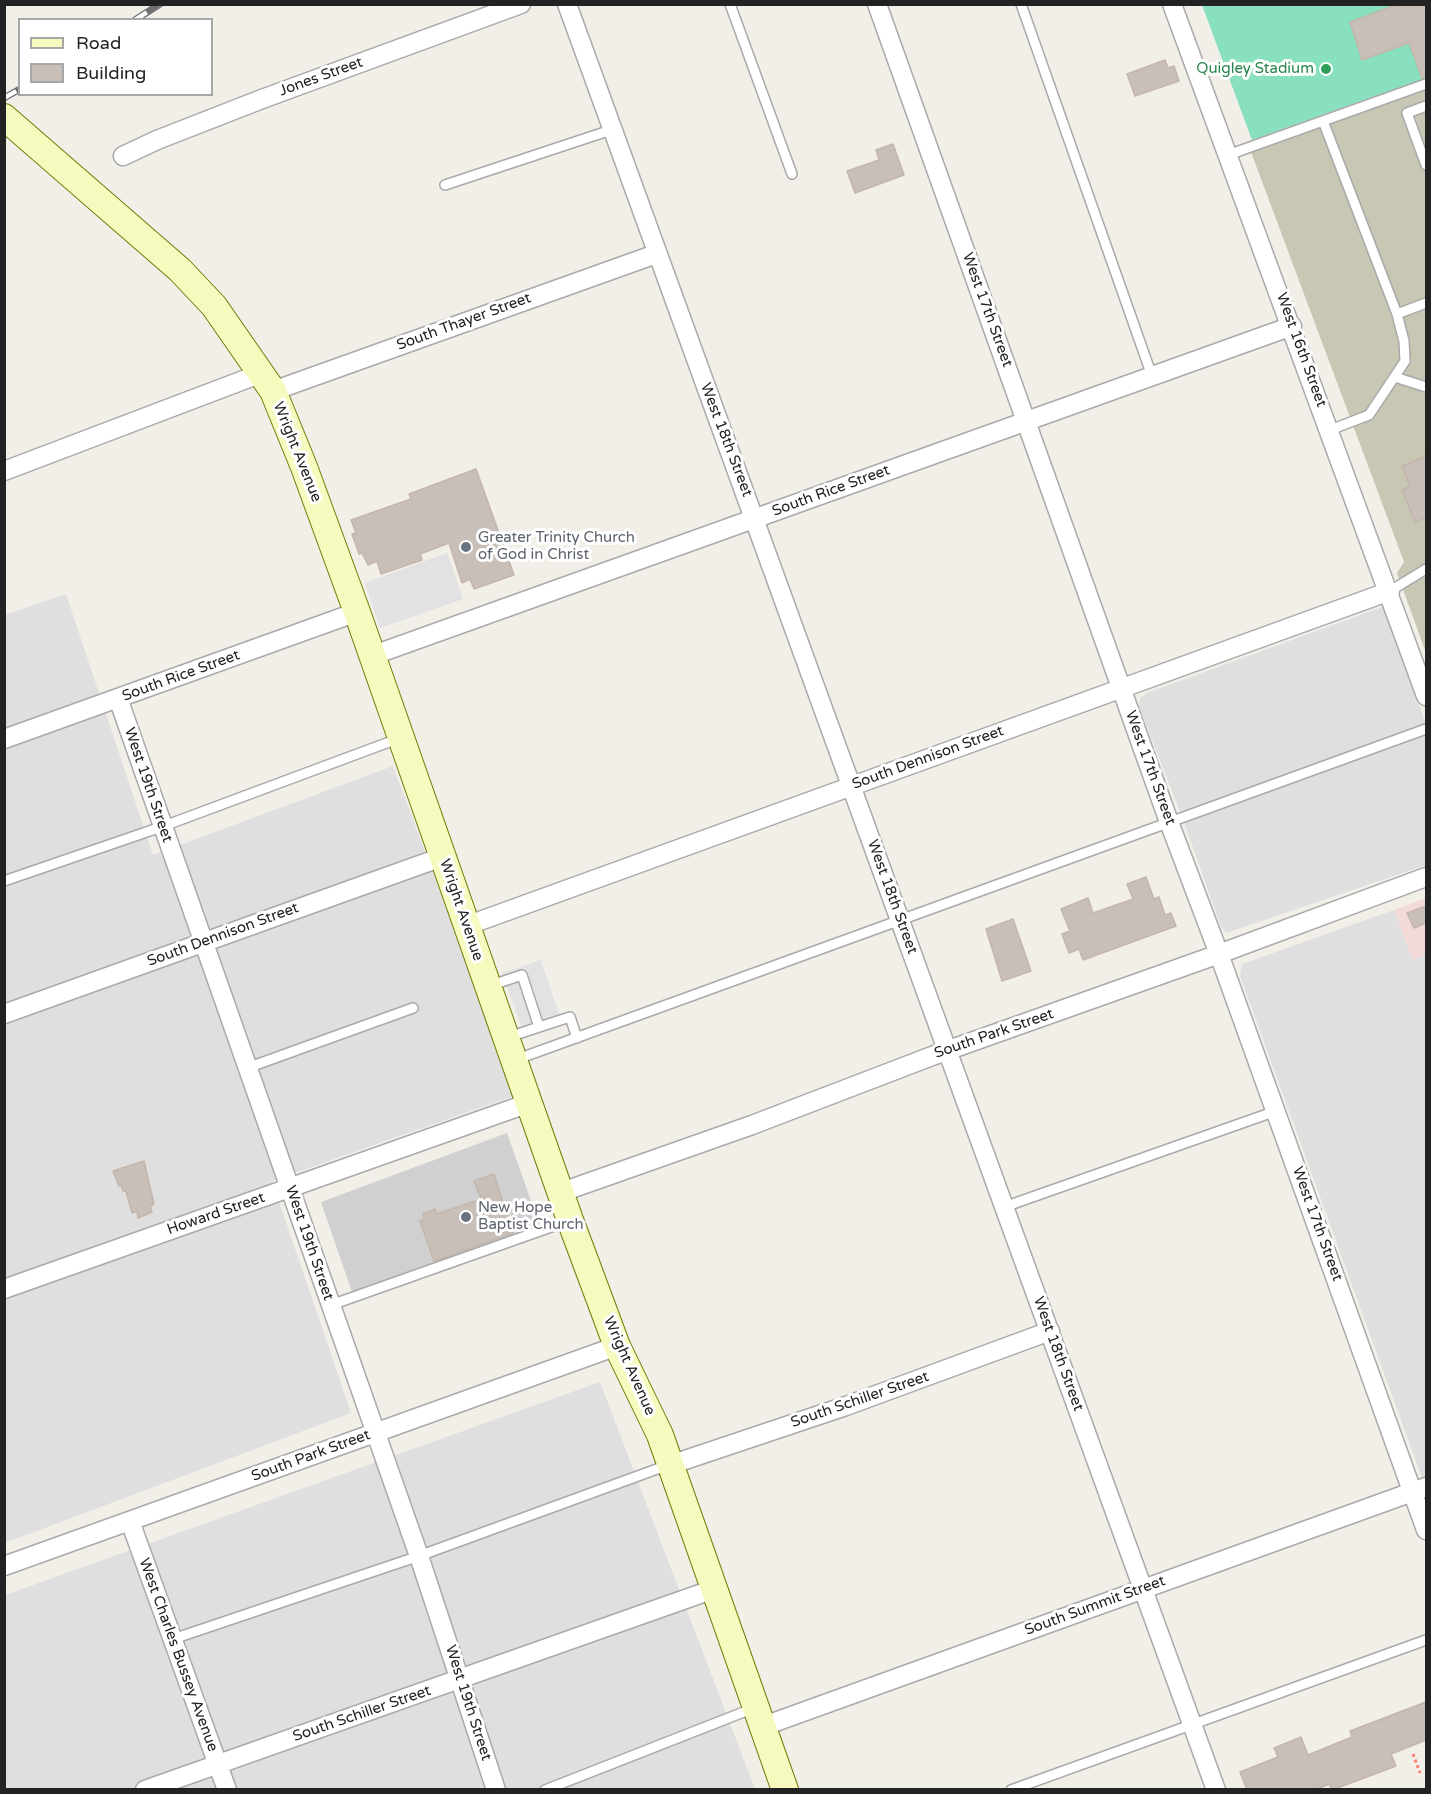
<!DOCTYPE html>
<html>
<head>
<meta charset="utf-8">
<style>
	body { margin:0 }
	#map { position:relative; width:1431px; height:1794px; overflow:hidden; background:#f2efe9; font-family:"Varela Round",sans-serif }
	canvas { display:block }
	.frame { position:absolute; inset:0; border:6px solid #222; pointer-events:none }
	.legend { position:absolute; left:18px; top:18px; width:195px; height:78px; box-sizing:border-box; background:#fff; border:2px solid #a7a7a7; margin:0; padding:8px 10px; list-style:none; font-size:18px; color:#222 }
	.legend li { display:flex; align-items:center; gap:12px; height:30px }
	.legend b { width:30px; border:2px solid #a7a7a7 }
</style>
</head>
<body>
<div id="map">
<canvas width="1431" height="1794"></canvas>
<div class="frame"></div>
<ul class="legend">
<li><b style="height:8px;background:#f7fabf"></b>Road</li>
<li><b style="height:16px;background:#c7bfb8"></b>Building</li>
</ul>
</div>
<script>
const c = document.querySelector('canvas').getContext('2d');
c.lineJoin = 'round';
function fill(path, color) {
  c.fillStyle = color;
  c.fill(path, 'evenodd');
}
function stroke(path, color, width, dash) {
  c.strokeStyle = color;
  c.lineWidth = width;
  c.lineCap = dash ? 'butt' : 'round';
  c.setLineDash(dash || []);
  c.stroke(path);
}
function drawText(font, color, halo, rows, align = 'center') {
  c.font = font + ' "Varela Round",sans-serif';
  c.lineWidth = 6;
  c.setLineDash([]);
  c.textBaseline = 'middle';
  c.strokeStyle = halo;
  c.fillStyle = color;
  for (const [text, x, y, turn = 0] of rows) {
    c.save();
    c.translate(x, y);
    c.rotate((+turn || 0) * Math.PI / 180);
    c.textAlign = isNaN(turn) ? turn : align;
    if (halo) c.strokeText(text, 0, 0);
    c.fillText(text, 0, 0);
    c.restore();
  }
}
fill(new Path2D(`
	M66,594L153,855L393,766L516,1095L272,1181L351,1413L5,1543V615Z
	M1382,607L1386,610L1426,725L1181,814L1139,707L1140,698L1147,693Z
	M1426,735V865L1226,933L1221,927L1184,822Z
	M1394,910L1413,959L1426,955V1481L1422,1478L1240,976L1242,964Z
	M600,1382L755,1789L5,1790V1595Z`), '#e0dfdf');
fill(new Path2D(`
	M1426,898V955L1413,960L1394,910Z`), '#f2dad9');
fill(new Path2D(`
	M507,1133L543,1235L355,1301L321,1202Z`), '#d0d0d0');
fill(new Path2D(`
	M1426,90V653L1397,573L1404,562L1251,152Z`), '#c7c7b4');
fill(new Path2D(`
	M1202,5H1426V78L1252,140Z`), '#88e0be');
fill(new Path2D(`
	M447,553L463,599L380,628L365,583Z
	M541,960L559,1014L522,1028L502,973Z`), '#e2e2e2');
const building = new Path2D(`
	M1398,4H1426V77L1422,78L1409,43L1362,60L1350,22Z
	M1165,60L1168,68L1174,66L1179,81L1135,96L1127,74Z
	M893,144L904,175L855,193L847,171L879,160L876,150Z
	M1426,456V518L1415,522L1402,490L1410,486L1402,466Z
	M476,469L514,575L474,589L470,579L462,583L449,543L420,554L422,560L381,574L377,561L368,565L362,553L359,554L352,534L356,533L351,520L411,499L409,494Z
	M1146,877L1154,899L1159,897L1165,915L1171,913L1176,926L1083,960L1079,949L1069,953L1062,934L1070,931L1061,909L1088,898L1093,913L1133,899L1127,884Z
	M1426,906V923L1414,928L1407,913Z
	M1013,919L1031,971L1002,981L986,929Z
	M144,1161L154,1204L150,1206L152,1212L138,1218L137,1211L132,1213L126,1191H123L121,1185L119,1186L113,1171Z
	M494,1174L513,1233L434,1261L420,1221L424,1219L423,1214L435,1209L437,1214L481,1199L474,1181Z
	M1426,1702V1740L1391,1754L1396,1766L1332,1790L1329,1784L1315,1790H1247L1240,1772L1278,1757L1274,1748L1301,1737L1308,1755L1352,1737L1350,1731Z`);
fill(building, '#c7bfb8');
stroke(building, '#c4b6ab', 1.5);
const lane = new Path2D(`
	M730,4L792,174
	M1021,4L1152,376
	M1426,106L1407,113L1426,165
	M1323,121L1397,314L1404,341L1405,361L1369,415L1330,430
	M1228,155L1426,84
	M445,185L611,130
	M1397,314L1426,303
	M1395,377L1426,387
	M1390,591L1426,569
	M4,881L164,826L400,738
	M489,986L522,975L539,1027L509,1037
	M539,1027L570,1017L577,1038
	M515,1060L1426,729
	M247,1068L413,1008
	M1004,1207L1276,1111
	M331,1305L568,1221
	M173,1639L419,1556L668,1465
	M545,1790L754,1708
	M1011,1790L1426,1640`);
const street = new Path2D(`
	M567,4L1216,1790
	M877,4L1169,822L1219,954L1426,1530
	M1172,4L1426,696
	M123,156L157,140L262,99L521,4
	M273,391L656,254
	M4,471L262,373
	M371,656L1292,326
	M118,698L419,1556L496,1790
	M4,739L357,612
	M466,926L1390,591
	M4,1014L442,857
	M562,1192L752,1125L932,1056L1219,954L1426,877
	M4,1289L529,1103
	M670,1465L846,1406L1050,1331
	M130,1521L227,1790
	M4,1566L617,1346
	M764,1726L1426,1487
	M145,1790L714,1589`);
const secondary = new Path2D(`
	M4,117L180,270L214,306L273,391L304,467L357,612L570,1220L617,1346L660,1435L785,1790`);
stroke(lane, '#a9a9a9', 12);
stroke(street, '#a9a9a9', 21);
stroke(secondary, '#707d05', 28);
stroke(new Path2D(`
	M1413,1754L1420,1773`), '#fa8072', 3, [3, 3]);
stroke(lane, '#fff', 9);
stroke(street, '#fff', 18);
stroke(secondary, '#f7fabf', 26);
const rail = new Path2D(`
	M135,20L160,4
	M4,98L20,89`);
stroke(rail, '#707070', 7);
stroke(rail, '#fff', 4.5, [14]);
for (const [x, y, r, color] of [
	[1326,69,6,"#2e9e5b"],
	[466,547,6,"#6b7280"],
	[466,1217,6,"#6b7280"]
]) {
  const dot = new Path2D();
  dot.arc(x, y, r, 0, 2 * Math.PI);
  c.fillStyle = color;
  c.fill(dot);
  stroke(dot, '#fff', 2);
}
drawText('15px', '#27864d', '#fff', [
	["Quigley Stadium",1314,69]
], 'right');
drawText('15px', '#222', '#fff', [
	["Jones Street",321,77,-20],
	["West 17th Street",987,310,70],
	["South Thayer Street",464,322,-20],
	["West 16th Street",1301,350,70],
	["West 18th Street",726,440,69],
	["Wright Avenue",297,452,68],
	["South Rice Street",831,491,-20],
	["South Rice Street",181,676,-20],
	["South Dennison Street",928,758,-20],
	["West 17th Street",1150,768,70],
	["West 19th Street",148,785,71],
	["West 18th Street",892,897,70],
	["Wright Avenue",461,910,71],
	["South Dennison Street",223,935,-20],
	["South Park Street",994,1034,-19],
	["Howard Street",216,1214,-19],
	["West 17th Street",1317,1224,70],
	["West 19th Street",309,1243,71],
	["West 18th Street",1058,1354,70],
	["Wright Avenue",629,1366,66],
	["South Schiller Street",860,1400,-19],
	["South Park Street",311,1456,-20],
	["South Summit Street",1095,1606,-20],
	["West Charles Bussey Avenue",178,1655,70],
	["West 19th Street",468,1703,72],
	["South Schiller Street",362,1714,-19]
]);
drawText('15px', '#5b616d', '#fff', [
	["Greater Trinity Church",478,538],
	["of God in Christ",478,555],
	["New Hope",478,1208],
	["Baptist Church",478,1225]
], 'left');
</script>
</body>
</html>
